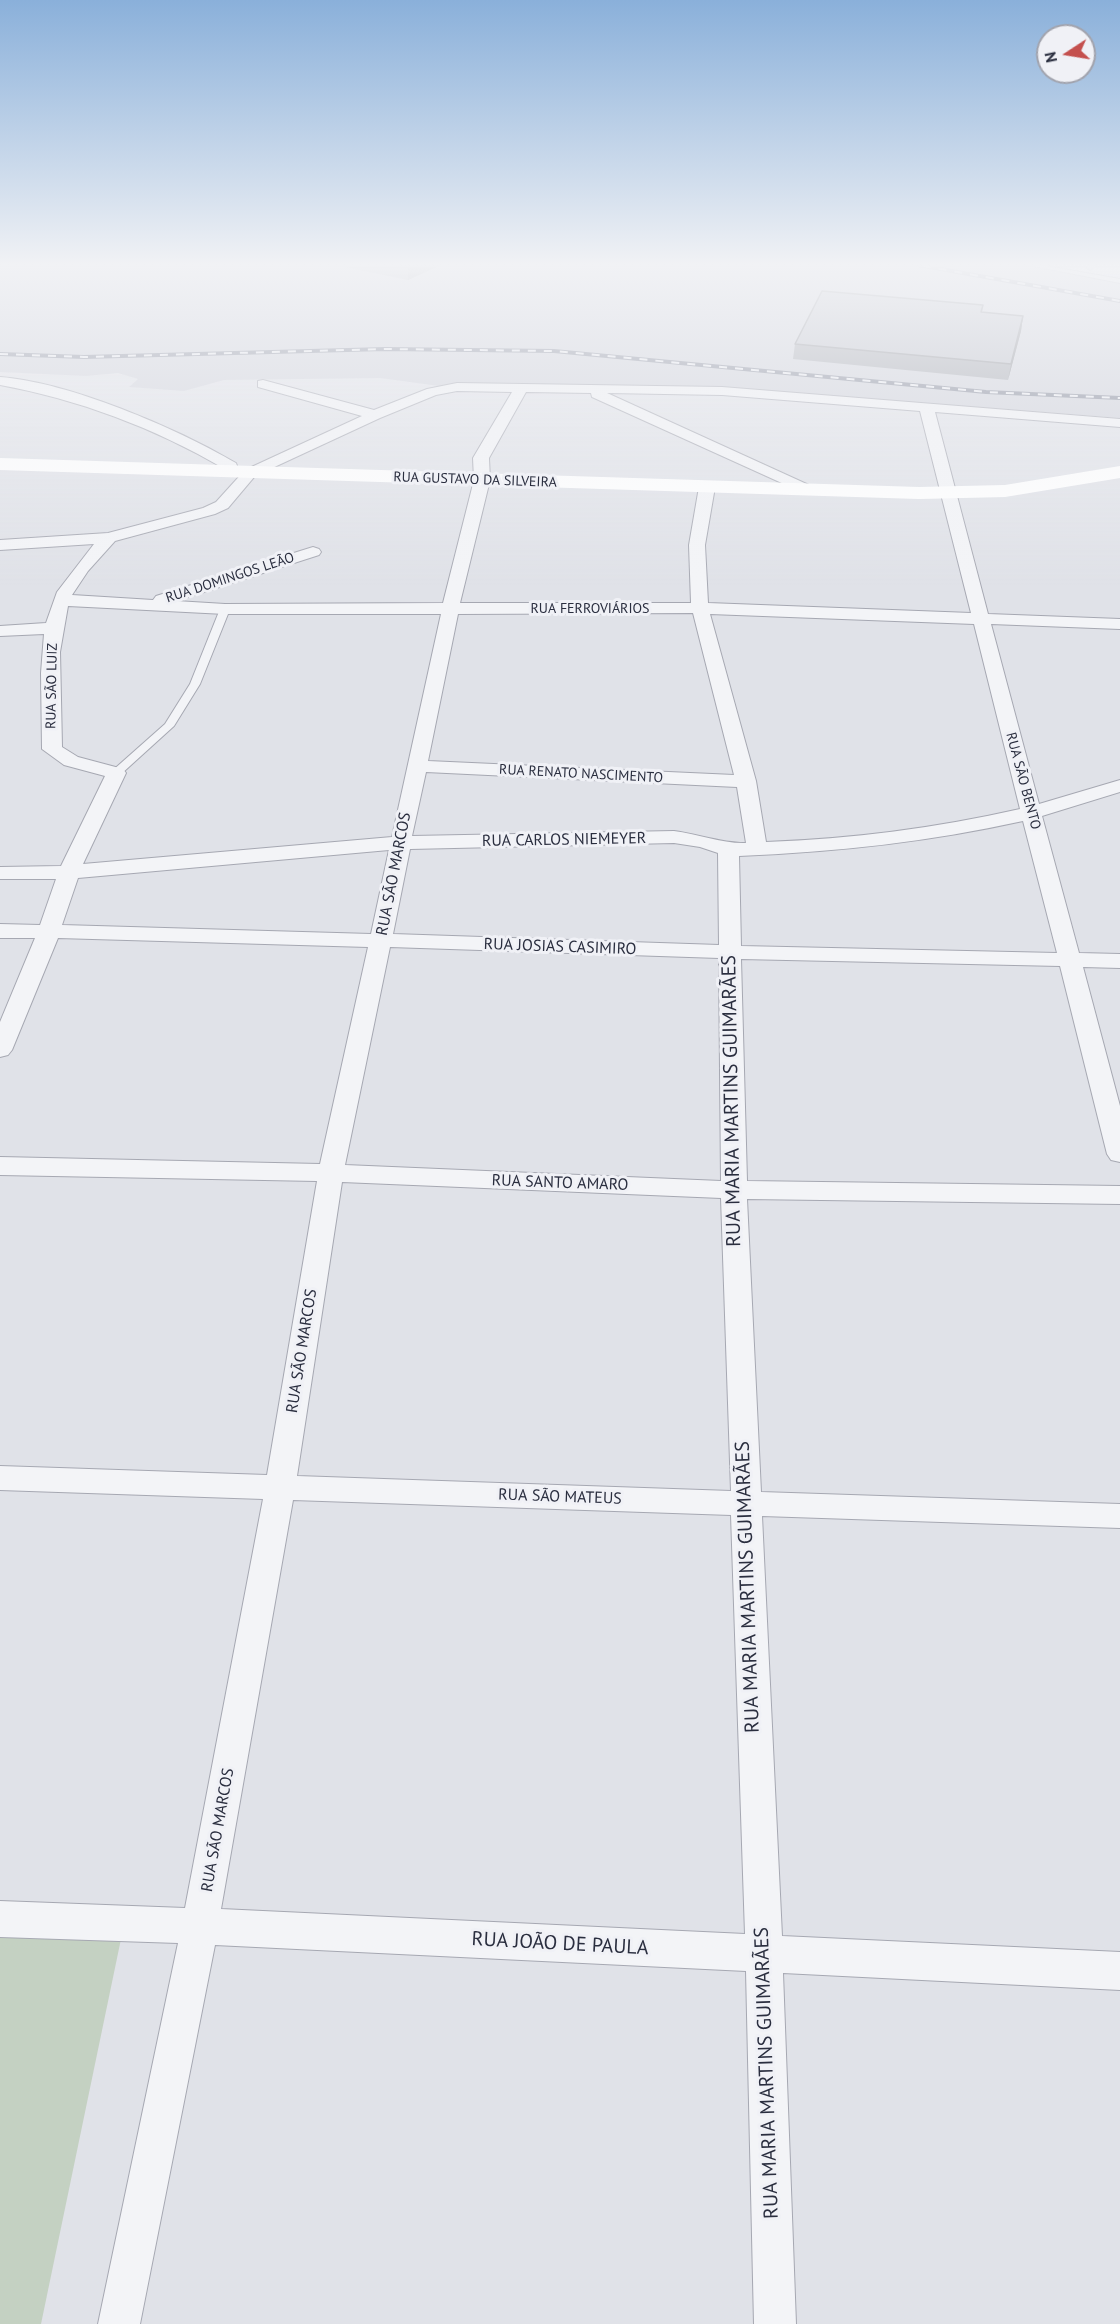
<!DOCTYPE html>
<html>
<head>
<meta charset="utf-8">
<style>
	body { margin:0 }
	#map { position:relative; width:1120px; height:2324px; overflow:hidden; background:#e0e2e8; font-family:"PT Sans",sans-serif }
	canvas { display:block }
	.north { position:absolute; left:1036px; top:24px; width:60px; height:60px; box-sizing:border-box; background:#f0f1f6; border:2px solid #a1a3ad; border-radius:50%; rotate:258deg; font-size:16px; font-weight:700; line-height:24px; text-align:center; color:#2a2e3f }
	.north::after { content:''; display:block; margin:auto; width:21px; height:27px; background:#c4504e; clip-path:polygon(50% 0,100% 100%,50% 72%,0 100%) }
</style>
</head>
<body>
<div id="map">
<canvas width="1120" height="2324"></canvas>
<div class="north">N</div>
</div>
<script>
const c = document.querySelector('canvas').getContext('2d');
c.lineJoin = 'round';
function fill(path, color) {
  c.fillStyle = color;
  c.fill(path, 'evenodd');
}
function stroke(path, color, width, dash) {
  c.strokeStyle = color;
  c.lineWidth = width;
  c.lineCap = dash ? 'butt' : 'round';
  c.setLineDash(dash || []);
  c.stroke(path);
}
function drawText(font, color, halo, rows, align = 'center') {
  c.font = font + ' "PT Sans",sans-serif';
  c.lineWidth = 6;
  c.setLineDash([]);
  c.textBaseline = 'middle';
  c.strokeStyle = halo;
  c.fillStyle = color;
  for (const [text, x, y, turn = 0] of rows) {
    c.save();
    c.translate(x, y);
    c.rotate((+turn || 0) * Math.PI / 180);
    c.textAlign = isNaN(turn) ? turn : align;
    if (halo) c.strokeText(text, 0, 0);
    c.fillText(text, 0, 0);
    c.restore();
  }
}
fill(new Path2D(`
	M0,263H1034L1120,278V418L753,390L439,386L380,378L224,380L184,391L129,387L138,379L118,373L86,376L0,372Z`), '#cfd1da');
fill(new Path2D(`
	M0,1934L121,1939L41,2324H0Z`), '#c4d1c2');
const service = new Path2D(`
	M1018,263H1029L1120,279V283Z
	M1090,263H1096L1090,270L1087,268Z
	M225,606L230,609L200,684L174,726L120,775H112V771L165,724L190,684L220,609Z`);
const minor = new Path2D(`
	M0,377C69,382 176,428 236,463L239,471L236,474H226L223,468C155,428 77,399 0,385Z
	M263,380L374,410L427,389L457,383L722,387L1120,419V427L935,412L988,614L1120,619V629L991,624L1039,804L1120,780V792L1042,816L1079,953L1120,954V968L1083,967L1120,1106V1162L1111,1160L1107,1154L1060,966L741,959L747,1181L1120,1186V1204L747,1199L761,1492L1120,1504V1528L762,1516L782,1936L1120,1952V1990L783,1973L796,2324H754L746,1971L215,1945L140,2324H98L178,1943L0,1937V1901L185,1908L263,1499L0,1490V1466L267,1475L317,1181L0,1175V1157L320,1164L368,947L58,938L12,1050L8,1055L0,1057V1022L35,938H0V924L40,925L56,879H0V867L61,866L105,776L64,765L42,749L41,673L44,634L0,636V626L46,623L57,592L94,544L0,550V540L108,533L203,508L216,502L245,470L362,416L258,387V381ZM457,391L512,392L473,458L474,480L443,603L225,604L176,601L319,555L321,552L319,549L313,547L156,596L153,600L72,595L88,571L115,541L215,514L228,508L255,476L380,418L436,395ZM526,392L591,393L592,397L806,494L814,489L811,486L607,393L722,395L920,411L971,613L708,603L705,545L715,487L707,482L699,487L689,545L691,603H460L490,480L489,458ZM68,606L225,614H441L392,837L83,864L126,773L123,769L78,757L62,747L60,652ZM693,613L734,775L428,761L458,614ZM710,614L974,624L1020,809C936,828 852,839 766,842L756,781ZM426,772L737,787L746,843C724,844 697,834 674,831L412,836ZM1023,821L1057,953L741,946L739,856C835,852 929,842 1023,821ZM674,843L700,847L718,853L719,945L393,934L410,849ZM389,850L371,934L62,925L78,878ZM390,947L719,958L721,1181L345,1165ZM342,1182L721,1198L731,1491L297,1476ZM293,1500L731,1515L745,1934L221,1909Z`);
stroke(service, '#a6a8b2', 2);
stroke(minor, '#a6a8b2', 2);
fill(service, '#f3f4f7');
fill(minor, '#f3f4f7');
fill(new Path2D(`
	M0,458L919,487L1005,485L1120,466V478L1005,497L919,499L0,470Z`), '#fff');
const rail = new Path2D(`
	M907,263L1120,301
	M0,354L84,357L385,349L554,351L986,392L1120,398`);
stroke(rail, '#7b8091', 4);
stroke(rail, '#f0f1f6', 2, [8]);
fill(new Path2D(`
	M325,263H445L408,280Z
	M983,305L982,312L1023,316L1021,331L1008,380L793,359L795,344Z`), '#9ea1a9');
fill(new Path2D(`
	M416,263H445L408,280V266Z
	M1023,316L1021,331L1008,380L1011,364Z`), '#81838a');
const building = new Path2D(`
	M389,263H416L408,266Z
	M822,291L983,305L981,312L1023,316L1011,364L795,344Z`);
fill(building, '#b8bbc5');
stroke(building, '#81838a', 1.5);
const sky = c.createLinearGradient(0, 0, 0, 588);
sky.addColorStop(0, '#8ab0da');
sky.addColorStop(0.45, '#f1f2f5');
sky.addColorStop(1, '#f1f2f500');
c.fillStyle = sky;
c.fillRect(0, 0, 1120, 588);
drawText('14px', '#2a2e3f', '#f0f1f6', [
	["RUA GUSTAVO DA SILVEIRA",475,480,2],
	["RUA DOMINGOS LEÃO",230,578,-18],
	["RUA FERROVIÁRIOS",590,609],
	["RUA SÃO LUIZ",52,686,-89],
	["RUA RENATO NASCIMENTO",581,774,3],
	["RUA SÃO BENTO",1023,781,75]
]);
drawText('16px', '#2a2e3f', '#f0f1f6', [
	["RUA CARLOS NIEMEYER",564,840,-1],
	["RUA SÃO MARCOS",394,874,-79],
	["RUA JOSIAS CASIMIRO",560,947,2],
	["RUA SANTO AMARO",560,1183,2],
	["RUA SÃO MARCOS",302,1351,-81],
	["RUA SÃO MATEUS",560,1497,2],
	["RUA SÃO MARCOS",218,1830,-80]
]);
drawText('20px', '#2a2e3f', '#f0f1f6', [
	["RUA MARIA MARTINS GUIMARÃES",732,1101,-91],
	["RUA MARIA MARTINS GUIMARÃES",748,1587,-92],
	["RUA JOÃO DE PAULA",560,1944,3],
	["RUA MARIA MARTINS GUIMARÃES",767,2073,-92]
]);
</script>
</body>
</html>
